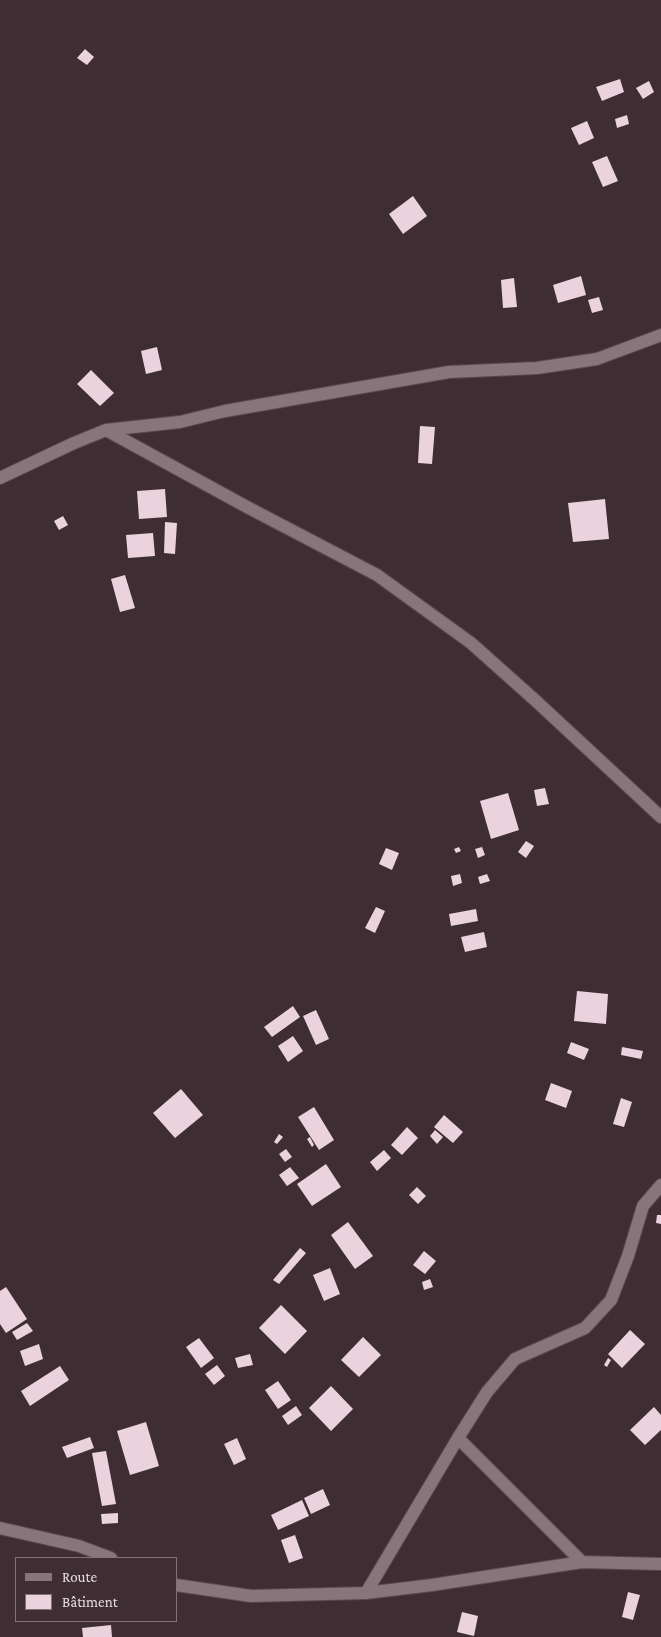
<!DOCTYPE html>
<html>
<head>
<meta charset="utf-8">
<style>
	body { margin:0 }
	#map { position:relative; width:661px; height:1637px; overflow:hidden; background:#3f2d34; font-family:"Crimson Pro",serif }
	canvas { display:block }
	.legend { position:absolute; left:15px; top:1557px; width:162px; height:65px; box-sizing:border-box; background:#3f2d34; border:1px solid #837379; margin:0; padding:6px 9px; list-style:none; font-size:15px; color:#e9dde1 }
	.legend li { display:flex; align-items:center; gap:10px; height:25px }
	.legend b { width:25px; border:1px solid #837379 }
</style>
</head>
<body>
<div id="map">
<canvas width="661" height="1637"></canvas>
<ul class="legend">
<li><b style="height:6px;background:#88747b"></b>Route</li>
<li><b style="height:14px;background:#ead3dc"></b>Bâtiment</li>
</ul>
</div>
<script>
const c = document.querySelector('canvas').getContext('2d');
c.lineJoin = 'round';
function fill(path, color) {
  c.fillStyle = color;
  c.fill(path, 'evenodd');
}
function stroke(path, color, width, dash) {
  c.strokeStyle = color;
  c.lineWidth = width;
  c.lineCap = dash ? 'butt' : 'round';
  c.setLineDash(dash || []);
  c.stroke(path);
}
fill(new Path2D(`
	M85,49L94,57L87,65L77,58Z
	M620,79L624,92L602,101L596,87Z
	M649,81L654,92L643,99L636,88Z
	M627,115L629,124L617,128L615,119Z
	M587,121L594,138L579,145L571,128Z
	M607,156L618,181L603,187L592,162Z
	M413,196L427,216L403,234L389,214Z
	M581,276L586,295L558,303L553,285Z
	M514,278L517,307L503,308L501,280Z
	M599,297L603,310L592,313L588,300Z
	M157,347L162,370L146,374L141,351Z
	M91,370L114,393L100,406L77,384Z
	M420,426L435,427L432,464L418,463Z
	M165,489L167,517L139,519L137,491Z
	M605,499L609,539L573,542L568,503Z
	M63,516L68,525L59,530L54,521Z
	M165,522L177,523L175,554L164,553Z
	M153,533L155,556L128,558L126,535Z
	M125,575L135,608L120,612L111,579Z
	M545,788L549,804L537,806L534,790Z
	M508,793L519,830L491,839L480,801Z
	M526,841L534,846L526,858L518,852Z
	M459,847L461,851L456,853L454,849Z
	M482,847L485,855L478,858L475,849Z
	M386,848L399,853L392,870L379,864Z
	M460,874L462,883L453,886L451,876Z
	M487,874L490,881L480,884L478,877Z
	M376,907L385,911L375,933L365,928Z
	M476,909L478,921L451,926L449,914Z
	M484,932L487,947L465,952L461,937Z
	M577,991L608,994L606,1024L574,1021Z
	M293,1006L300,1017L272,1037L264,1027Z
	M316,1010L329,1039L316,1045L303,1016Z
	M293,1036L303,1051L288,1062L278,1046Z
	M571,1042L589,1049L584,1060L567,1053Z
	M622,1047L643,1051L641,1059L621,1055Z
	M551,1083L572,1091L566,1108L545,1100Z
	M181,1089L203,1115L175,1138L153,1113Z
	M621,1098L632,1102L624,1127L613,1124Z
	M314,1107L334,1140L319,1150L298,1117Z
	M444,1115L463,1132L453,1143L434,1127Z
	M407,1127L418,1138L402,1155L391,1145Z
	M435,1130L443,1137L437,1144L430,1136Z
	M279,1134L283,1137L277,1144L274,1142Z
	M310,1137L314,1145L312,1147L307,1139Z
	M286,1149L292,1157L285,1162L279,1154Z
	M384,1150L391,1158L377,1171L370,1162Z
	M326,1164L341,1187L312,1206L297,1184Z
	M290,1167L299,1178L287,1186L279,1175Z
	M417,1187L426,1196L418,1204L409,1195Z
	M657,1215H661V1224L656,1223Z
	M348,1222L373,1256L355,1269L331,1235Z
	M300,1248L306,1253L279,1284L273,1280Z
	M424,1251L436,1261L425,1274L413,1265Z
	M330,1268L340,1294L324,1301L313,1275Z
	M430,1279L433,1287L424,1290L422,1282Z
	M6,1287L27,1319L6,1333L0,1324V1291Z
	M281,1305L307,1331L285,1354L259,1328Z
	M27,1323L33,1331L17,1340L12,1332Z
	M630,1330L645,1344L622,1368L608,1354Z
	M363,1337L381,1355L359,1377L341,1360Z
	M199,1338L214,1358L201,1368L186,1347Z
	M39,1344L43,1359L25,1366L20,1351Z
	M250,1354L253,1365L238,1368L235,1358Z
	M608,1358L611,1360L607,1367L604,1365Z
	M217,1365L225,1376L214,1385L205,1374Z
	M60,1366L69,1380L30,1406L21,1391Z
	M278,1381L291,1400L278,1409L265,1390Z
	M331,1386L353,1409L331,1431L309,1408Z
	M296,1406L302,1415L288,1425L282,1416Z
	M654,1407L661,1415V1430L645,1445L630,1430Z
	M146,1422L159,1466L130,1475L117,1431Z
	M90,1437L94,1448L67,1458L62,1447Z
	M237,1438L246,1459L234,1465L224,1444Z
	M106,1451L116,1504L102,1506L92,1453Z
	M323,1489L330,1505L311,1514L304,1498Z
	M302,1500L309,1516L278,1530L271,1515Z
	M118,1513V1523L102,1524L101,1514Z
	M295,1535L303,1558L289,1563L281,1540Z
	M628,1592L640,1595L633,1620L622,1617Z
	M462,1612L478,1616L474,1636L457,1632Z
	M111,1625L112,1637H83L82,1628Z`), '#ead3dc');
const minor = new Path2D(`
	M106,430L247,507L377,575L471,643L536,701L661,817
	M0,478L74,443L106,430L180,422L225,411L449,372L537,368L597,359L661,335
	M458,1438L582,1562
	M0,1528L79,1546L111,1558
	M176,1585L251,1596L366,1593L432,1585L582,1562L661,1564
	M366,1593L458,1438L487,1392L515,1359L585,1328L611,1300L628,1256L643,1206L661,1185`);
stroke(minor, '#58494f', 14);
stroke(minor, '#88747b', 12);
</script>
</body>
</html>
